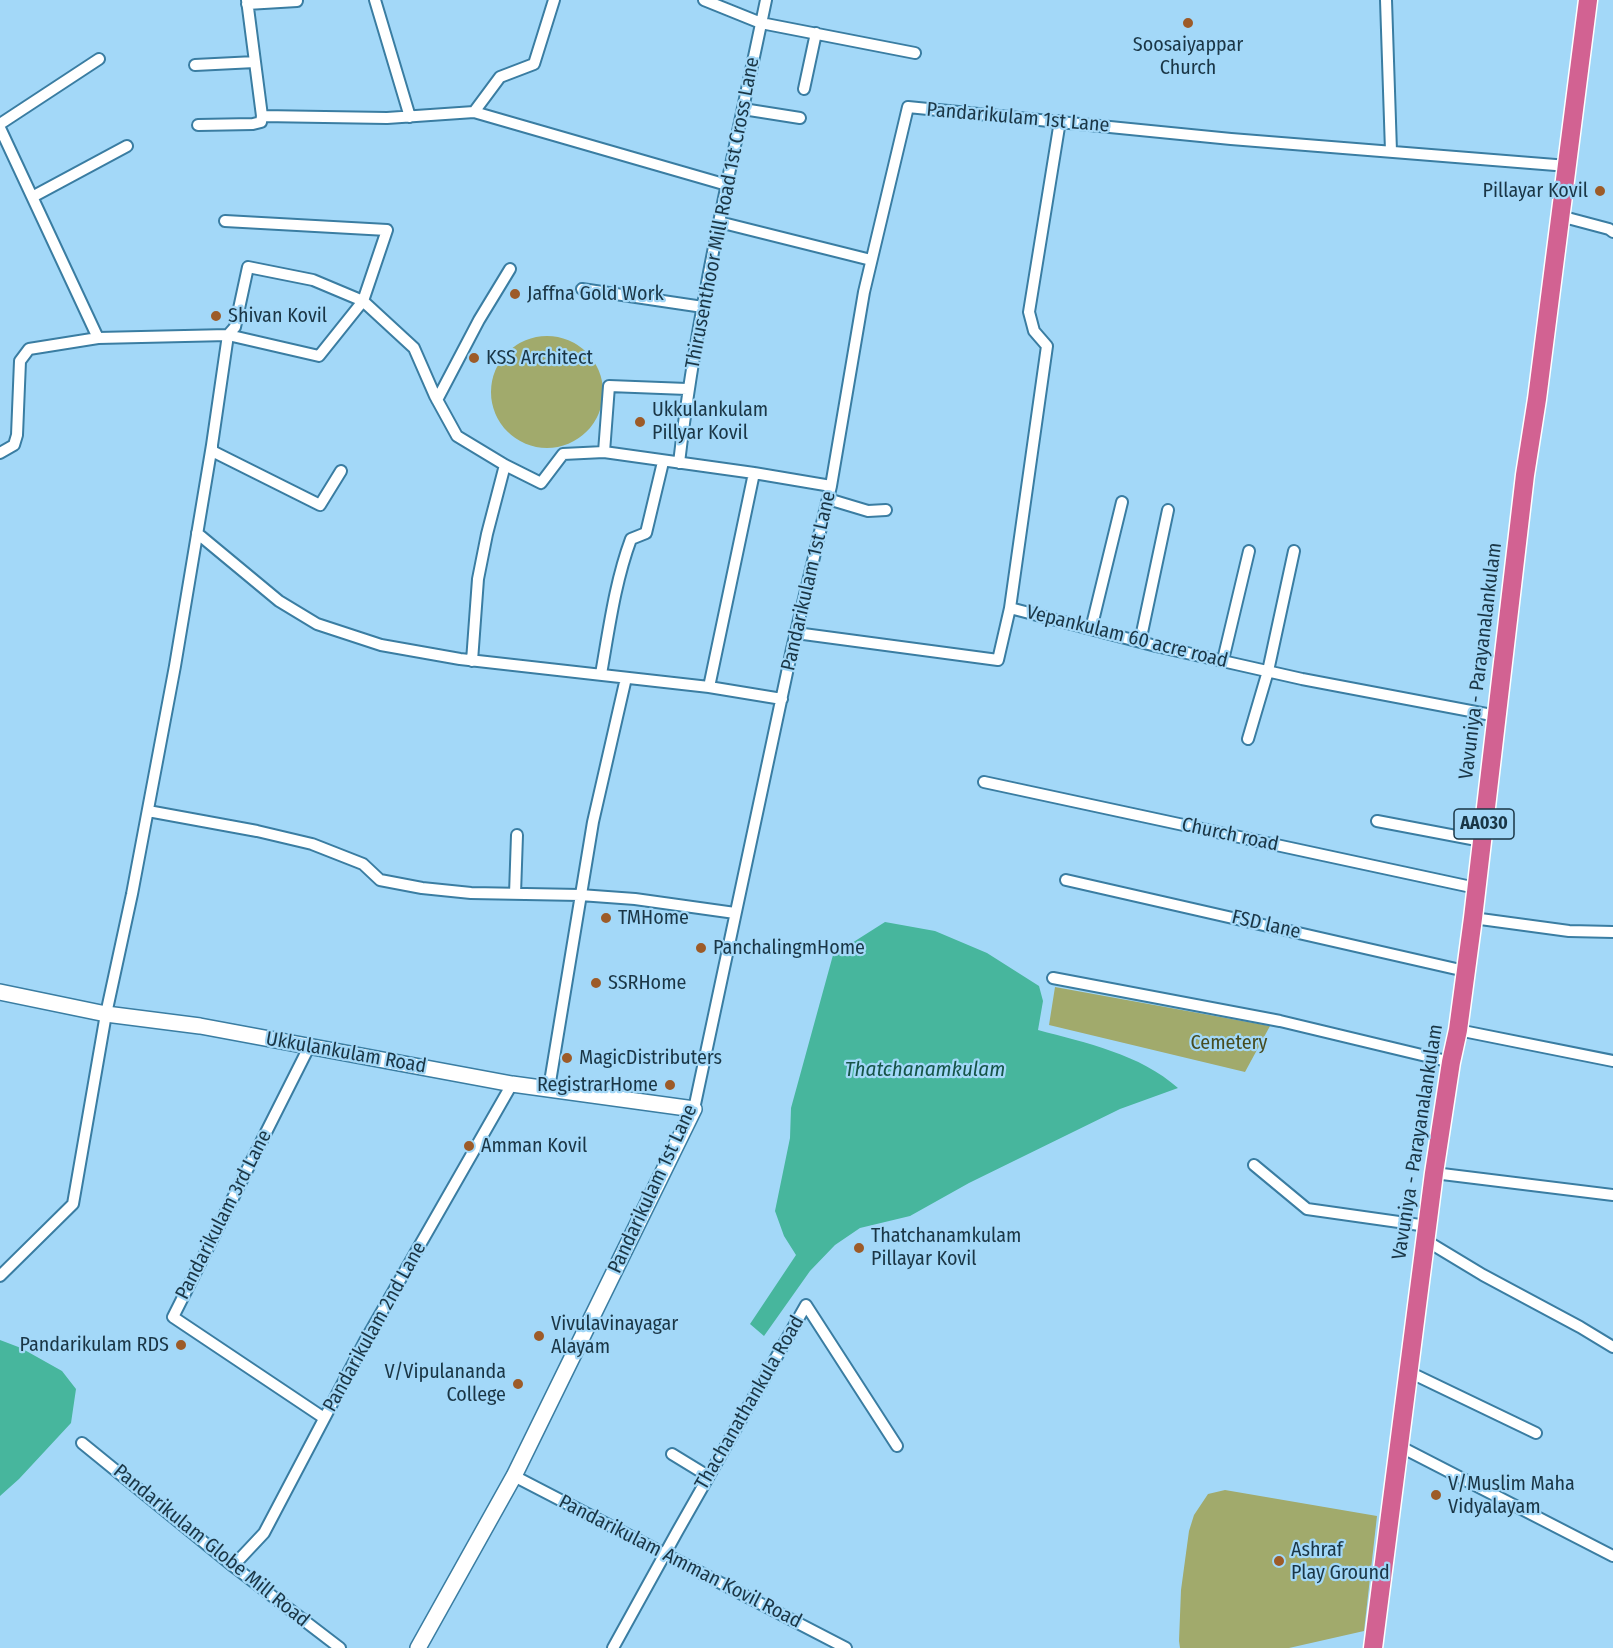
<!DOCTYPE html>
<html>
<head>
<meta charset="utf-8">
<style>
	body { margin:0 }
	canvas { display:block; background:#a3d8f8 }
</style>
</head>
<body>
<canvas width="1613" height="1648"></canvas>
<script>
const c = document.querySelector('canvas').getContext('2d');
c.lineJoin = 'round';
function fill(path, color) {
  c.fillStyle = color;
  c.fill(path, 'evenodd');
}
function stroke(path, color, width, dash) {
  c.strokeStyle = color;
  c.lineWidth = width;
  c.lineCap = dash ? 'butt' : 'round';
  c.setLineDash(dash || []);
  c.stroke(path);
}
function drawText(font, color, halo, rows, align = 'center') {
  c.font = font + ' "Fira Sans Condensed",sans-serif';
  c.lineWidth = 4.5;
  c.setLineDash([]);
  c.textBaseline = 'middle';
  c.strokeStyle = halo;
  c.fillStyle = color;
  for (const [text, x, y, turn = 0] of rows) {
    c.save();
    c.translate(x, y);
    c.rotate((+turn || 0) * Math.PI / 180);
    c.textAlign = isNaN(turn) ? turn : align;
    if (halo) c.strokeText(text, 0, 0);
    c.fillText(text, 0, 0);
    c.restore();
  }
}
fill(new Path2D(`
	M491 392a56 56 0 1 1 112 0a56 56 0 1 1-112 0Z
	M1055,987L1270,1026L1245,1072L1049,1025Z
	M1225,1490L1377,1516L1364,1631L1289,1648H1180L1179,1641L1181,1590L1189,1531L1194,1515L1208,1494Z`), '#a1aa6c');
fill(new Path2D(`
	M885,922L935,931L987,953L1039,986L1043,1001L1038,1030C1086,1043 1140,1054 1178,1088L1120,1109L969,1183L910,1216L860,1228L835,1245L810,1271L764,1336L750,1324L796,1255L784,1236L775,1211L790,1138L791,1108L833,955Z
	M0,1340L21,1348L62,1371L76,1389L71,1423L19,1479L0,1496Z`), '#47b69d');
const street = new Path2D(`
	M247,0L262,116L387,118L474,112
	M375,0L410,117
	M554,0L534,64L500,77L474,112L727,185
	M704,0L761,23L915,53
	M1386,0L1391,151
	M247,4L297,1
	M195,65L255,62
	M804,89L816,33
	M743,109L800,118
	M0,124L99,59
	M198,125L253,124L261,122L262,116
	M0,128L98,338L228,335L235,327L248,267L313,280L363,301L387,230L225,221
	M34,196L127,146
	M1560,216L1609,229L1613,232
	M719,222L871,260
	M582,289L703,307
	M437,400L479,320L510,269
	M212,445V451L320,505L341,471
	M604,452L609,386L687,389
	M0,453L14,445L17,435L20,361L29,349L98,338
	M679,463C697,307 734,154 766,0
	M828,499L868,511L886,510
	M197,533L279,601L317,624L381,645L460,659L709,687L782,699
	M1010,608L1047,346L1034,331L1029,312L1060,121
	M1091,629L1122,502
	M796,633L998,660L1010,608L1156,646L1302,679L1497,716
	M1140,642L1168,510
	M1223,660L1249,551
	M472,661L478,579L487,534L505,465
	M601,674C609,629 615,582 631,539L646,533L663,462
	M709,687L754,473
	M1248,739L1268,671L1294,551
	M984,782L1476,888
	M148,811L257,831L312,844L363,864L380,880L422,888L471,893L580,895L635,899L735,913
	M1377,821L1482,841
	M1066,880L1465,971
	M515,894L517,835
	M1473,918L1569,931L1613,932
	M1053,978L1280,1021L1451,1062
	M1458,1030L1613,1061
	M309,1047L173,1317L324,1418
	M549,1088L593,822L626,678
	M694,1109L792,649L831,486L864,292L908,107L1231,139L1568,166
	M1254,1165L1307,1209L1427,1226
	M1434,1173L1613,1195
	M1425,1240L1483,1275L1580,1327L1613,1347
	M0,1276L73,1204L106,1014L132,894L175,666L212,445L228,335L319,356L363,301L414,348L435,396L457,436L505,465L541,483L563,454L604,452L754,473L831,486
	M1409,1372L1536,1433
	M82,1443L233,1566L340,1648
	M1399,1446L1613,1556
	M672,1454L708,1476
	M514,1476L846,1648
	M233,1566L264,1533L365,1341L512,1084
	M613,1648L677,1532L806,1305L897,1446`);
const secondary = new Path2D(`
	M0,992L106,1014L200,1026L512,1084L694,1109L514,1476L418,1648`);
const highway = new Path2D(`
	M1373,1648L1434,1173L1451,1062L1458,1030L1473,918L1525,475L1537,399L1588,0`);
stroke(street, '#3a7da2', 14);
stroke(secondary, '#3a7da2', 18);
stroke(highway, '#fff', 21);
stroke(street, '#fff', 10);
stroke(secondary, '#fff', 15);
stroke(highway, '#d26292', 18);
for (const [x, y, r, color] of [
	[1188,23,6,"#9d5b28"],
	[1600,191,6,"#9d5b28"],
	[515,294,6,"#9d5b28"],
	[216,316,6,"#9d5b28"],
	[474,358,6,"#9d5b28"],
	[640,422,6,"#9d5b28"],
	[606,918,6,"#9d5b28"],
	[701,948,6,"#9d5b28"],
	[596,983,6,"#9d5b28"],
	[567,1058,6,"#9d5b28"],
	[670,1085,6,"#9d5b28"],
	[469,1146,6,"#9d5b28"],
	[859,1248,6,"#9d5b28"],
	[539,1336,6,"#9d5b28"],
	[181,1345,6,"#9d5b28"],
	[518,1384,6,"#9d5b28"],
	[1436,1495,6,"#9d5b28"],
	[1279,1561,6,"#9d5b28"]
]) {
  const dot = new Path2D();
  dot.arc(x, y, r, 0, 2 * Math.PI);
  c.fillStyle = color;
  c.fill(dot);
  stroke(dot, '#a3d8f8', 2);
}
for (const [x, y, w] of [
	[1484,824,60]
]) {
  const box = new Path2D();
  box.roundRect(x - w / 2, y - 15, w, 30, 4.5);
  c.fillStyle = '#a3d8f8';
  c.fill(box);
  stroke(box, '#1a3646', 1.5);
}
drawText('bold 18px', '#1a3646', null, [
	["AA030",1484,824]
]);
drawText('20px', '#1a3646', '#a3d8f8', [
	["Soosaiyappar",1188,45,"center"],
	["Church",1188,68,"center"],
	["Pillayar Kovil",1588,191,"right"],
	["Jaffna Gold Work",527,294],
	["Shivan Kovil",228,316],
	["KSS Architect",486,358],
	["Ukkulankulam",652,410],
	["Pillyar Kovil",652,433],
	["TMHome",618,918],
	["PanchalingmHome",713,948],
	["SSRHome",608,983],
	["MagicDistributers",579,1058],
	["RegistrarHome",658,1085,"right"],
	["Amman Kovil",481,1146],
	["Thatchanamkulam",871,1236],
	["Pillayar Kovil",871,1259],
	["Vivulavinayagar",551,1324],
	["Alayam",551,1347],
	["Pandarikulam RDS",169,1345,"right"],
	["V/Vipulananda",506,1372,"right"],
	["College",506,1395,"right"],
	["V/Muslim Maha",1448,1484],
	["Vidyalayam",1448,1507],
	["Ashraf",1291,1550],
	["Play Ground",1291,1573]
], 'left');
drawText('20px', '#1a3646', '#a3d8f8', [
	["Pandarikulam 1st Lane",1018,118,5],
	["Thirusenthoor Mill Road 1st Cross Lane",723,213,-79],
	["Pandarikulam 1st Lane",809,581,-77],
	["Vepankulam 60 acre road",1127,637,14],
	["Vavuniya - Parayanalankulam",1481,661,-83],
	["Church road",1230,835,12],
	["FSD lane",1266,925,13],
	["Ukkulankulam Road",346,1053,10],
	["Vavuniya - Parayanalankulam",1418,1142,-81],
	["Pandarikulam 1st Lane",653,1189,-65],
	["Pandarikulam 3rd Lane",224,1215,-63],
	["Pandarikulam 2nd Lane",375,1327,-61],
	["Thachanathankula Road",750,1403,-60],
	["Pandarikulam Globe Mill Road",211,1546,39],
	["Pandarikulam Amman Kovil Road",680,1562,27]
]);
drawText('20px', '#474c20', '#a3d8f8', [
	["Cemetery",1229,1043]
]);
drawText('italic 21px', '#165447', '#a3d8f8', [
	["Thatchanamkulam",925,1070]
]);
</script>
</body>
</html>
